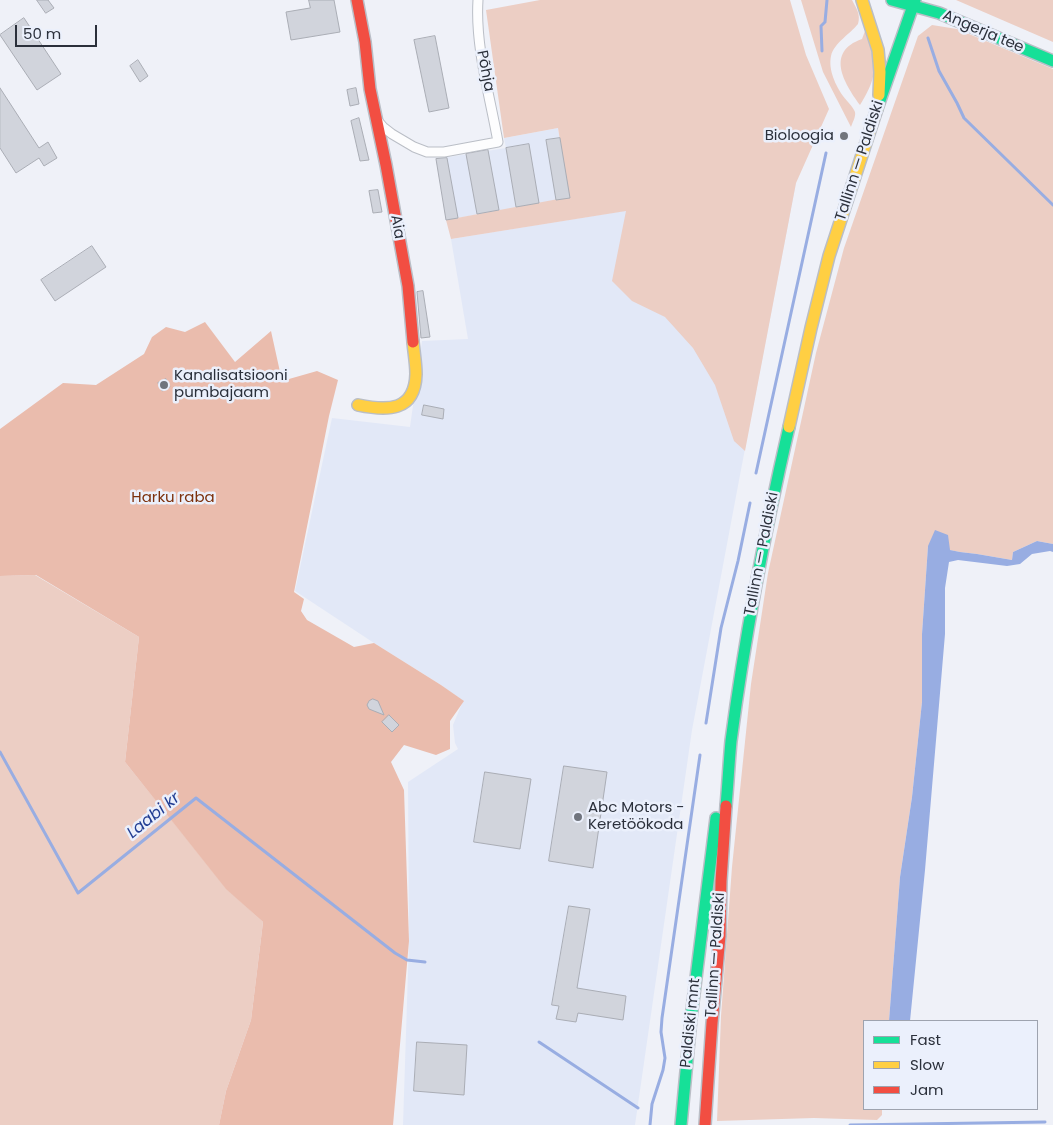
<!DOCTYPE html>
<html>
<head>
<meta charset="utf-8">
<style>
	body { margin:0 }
	#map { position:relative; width:1053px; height:1125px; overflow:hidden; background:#eff1f8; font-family:Poppins,sans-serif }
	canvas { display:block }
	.legend { position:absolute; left:863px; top:1020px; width:175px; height:90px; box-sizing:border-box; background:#ebf0fc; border:1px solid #9ea3af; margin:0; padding:6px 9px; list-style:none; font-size:15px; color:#2b303b }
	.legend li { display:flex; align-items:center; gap:10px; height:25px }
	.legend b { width:25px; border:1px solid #9ea3af }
	.scale { position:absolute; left:15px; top:25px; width:82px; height:22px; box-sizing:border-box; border:2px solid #2b303b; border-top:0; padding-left:6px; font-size:15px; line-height:18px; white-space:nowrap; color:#2b303b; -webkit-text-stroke:4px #ebf0fc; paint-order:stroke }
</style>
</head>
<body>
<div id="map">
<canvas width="1053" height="1125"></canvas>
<ul class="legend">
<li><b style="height:6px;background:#16e098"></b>Fast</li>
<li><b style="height:6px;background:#ffcf43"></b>Slow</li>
<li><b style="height:6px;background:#f24e42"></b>Jam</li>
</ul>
<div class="scale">50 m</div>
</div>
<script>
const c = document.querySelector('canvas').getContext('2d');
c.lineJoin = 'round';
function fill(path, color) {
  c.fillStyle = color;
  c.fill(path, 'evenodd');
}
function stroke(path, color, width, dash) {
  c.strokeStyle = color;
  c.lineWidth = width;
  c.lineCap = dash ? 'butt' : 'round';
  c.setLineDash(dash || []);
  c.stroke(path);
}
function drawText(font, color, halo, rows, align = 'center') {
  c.font = font + ' Poppins,sans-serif';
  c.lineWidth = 5;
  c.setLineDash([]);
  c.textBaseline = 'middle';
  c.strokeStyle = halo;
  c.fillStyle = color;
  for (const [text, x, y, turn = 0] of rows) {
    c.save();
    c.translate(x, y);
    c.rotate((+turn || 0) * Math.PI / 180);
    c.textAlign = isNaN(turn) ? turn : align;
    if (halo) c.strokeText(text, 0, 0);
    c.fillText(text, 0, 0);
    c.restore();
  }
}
fill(new Path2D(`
	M558,128L570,198L446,220L436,159L506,148L504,138Z
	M796,183L740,475L692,730L635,1125H403L409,941L408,782L458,749L455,743L453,725L463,701L441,685L374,643L295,591L332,418L410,427L422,341L468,339L451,239Z`), '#e2e8f7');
fill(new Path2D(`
	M540,0H790L806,55L829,109L796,183L745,451L734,441L715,385L693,348L665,317L632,301L612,281L626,211L451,239L446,220L569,197L558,128L504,138L486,10Z
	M801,0H852C856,8 861,14 858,24C850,34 834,43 831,56C828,70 836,86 843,96C847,101 853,107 855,112C856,117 852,123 851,127L823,72Z
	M956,0H1053V42Z
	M932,25L957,29L1053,69V544L1037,541L1013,552L1012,560L977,554L960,552L928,546L922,634V702L912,797L900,877L889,1021H864V1109H882V1115L877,1120L814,1118L717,1121L721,1016L732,867L751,684L768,573L816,353L844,248L918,36Z
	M865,31C870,43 874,58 874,71C873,83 866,95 860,105C844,83 825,52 862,39Z
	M35,575L139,637L125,762L226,888L263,922L251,1020L226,1091L219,1125H0V576Z`), '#eccec4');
fill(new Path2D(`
	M205,322L235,362L271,331L282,381L317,371L338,380L329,416L294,592L304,599L301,611L307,620L354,647L374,643L441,685L464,701L450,721V749L436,755L404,745L391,762L404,790L409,941L393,1125H219L226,1091L251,1020L263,922L226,889L125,762L139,637L36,575L0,576V429L63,383L96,385L144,354L152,337L166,327L185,332Z`), '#eabcad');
fill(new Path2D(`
	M935,530L948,535L950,550L960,552L977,554L1012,560L1013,552L1037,541L1053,544V552L1050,551L1032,554L1020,564L1007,566L958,560L949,562L945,588V634L925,870L910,1021H889L900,877L912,797L922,702V634L928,546Z`), '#98ade2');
stroke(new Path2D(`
	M928,38L939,71L957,103L964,118L1053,205
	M822,51L821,26L825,22L827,0
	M756,473L826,153
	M706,723L721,628L738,561L750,503
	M0,752L78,893L196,798L395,953L407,960L425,962
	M539,1042L638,1108
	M650,1125L652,1104L663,1070L665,1058L661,1032L662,1018L700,755
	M850,1125L1045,1122`), '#98ade2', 3);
const building = new Path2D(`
	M37,0H48L54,8L46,13Z
	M309,0H334L340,32L291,40L286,12L310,8Z
	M24,18L61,74L37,90L0,35Z
	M435,36L449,108L429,112L414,40Z
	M138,60L148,76L140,82L130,66Z
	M0,88L39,148L48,142L57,158L44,166L39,158L16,173L0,148Z
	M356,88L359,104L350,106L347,90Z
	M359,118L369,160L360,161L351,121Z
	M560,138L570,198L556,200L546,140Z
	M529,144L539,203L516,207L506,148Z
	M488,150L499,210L477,214L466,154Z
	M447,158L458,218L446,220L436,159Z
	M378,190L382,212L373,213L369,191Z
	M92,246L106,267L55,301L41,280Z
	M423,291L430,337L421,338L417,292Z
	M166,379L170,387L162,391L158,383Z
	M424,405L444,409L443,419L422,415Z
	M373,699L378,701L384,715L369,709L367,705L369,701Z
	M389,715L399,725L392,732L382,722Z
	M564,766L607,772L593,868L549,861Z
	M485,772L531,779L520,849L474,842Z
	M569,906L590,909L577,988L626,996L623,1020L578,1013L576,1022L556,1019L559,1006L552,1005Z
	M417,1042L467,1045L464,1095L414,1091Z`);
fill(building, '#d1d4dc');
stroke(building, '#aaadb5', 1);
const street = new Path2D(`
	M377,120L383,127L392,134L414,147L427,152H444L498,142C490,96 475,47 478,0`);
const fast = new Path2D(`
	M892,0L939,13L1053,61
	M877,109L915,0
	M726,806C728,784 729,762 731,741C745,635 765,531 789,427
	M681,1125L691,1018L716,818`);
const slow = new Path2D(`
	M862,0L878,50L880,72L879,95
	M358,405C387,411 415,412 416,374C416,364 414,353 413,342
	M789,427L811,328L829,256L877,109`);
const jam = new Path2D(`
	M357,0L365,42L370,89L386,165L408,286L413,342
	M705,1125L712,1023L720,936L721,881L726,806`);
stroke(street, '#babec6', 11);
stroke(fast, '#babec6', 14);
stroke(slow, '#babec6', 14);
stroke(jam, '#babec6', 14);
stroke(street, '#fdfdfe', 9);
stroke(fast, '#16e098', 11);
stroke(slow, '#ffcf43', 11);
stroke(jam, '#f24e42', 11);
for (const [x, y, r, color] of [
	[844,136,5,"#70747d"],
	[164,385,5,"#70747d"],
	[578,817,5,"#70747d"]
]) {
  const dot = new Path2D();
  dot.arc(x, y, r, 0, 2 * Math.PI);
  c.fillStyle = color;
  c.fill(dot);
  stroke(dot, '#ebf0fc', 2);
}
drawText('15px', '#2b303b', '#ebf0fc', [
	["Angerja tee",983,32,23],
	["Põhja",485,71,79],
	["Tallinn — Paldiski",860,161,-72],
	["Aia",397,227,80],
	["Tallinn — Paldiski",762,554,-79],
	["Tallinn — Paldiski",716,955,-86],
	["Paldiski mnt",691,1023,-84]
]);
drawText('15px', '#2b303b', '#ebf0fc', [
	["Bioloogia",834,136,"right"],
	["Kanalisatsiooni",174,376],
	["pumbajaam",174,393],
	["Abc Motors -",588,808],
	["Keretöökoda",588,825]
], 'left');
drawText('15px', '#7c300c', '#ebf0fc', [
	["Harku raba",173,498]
]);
drawText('italic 16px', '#223d92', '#ebf0fc', [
	["Laabi kr",154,816,-39]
]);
</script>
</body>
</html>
